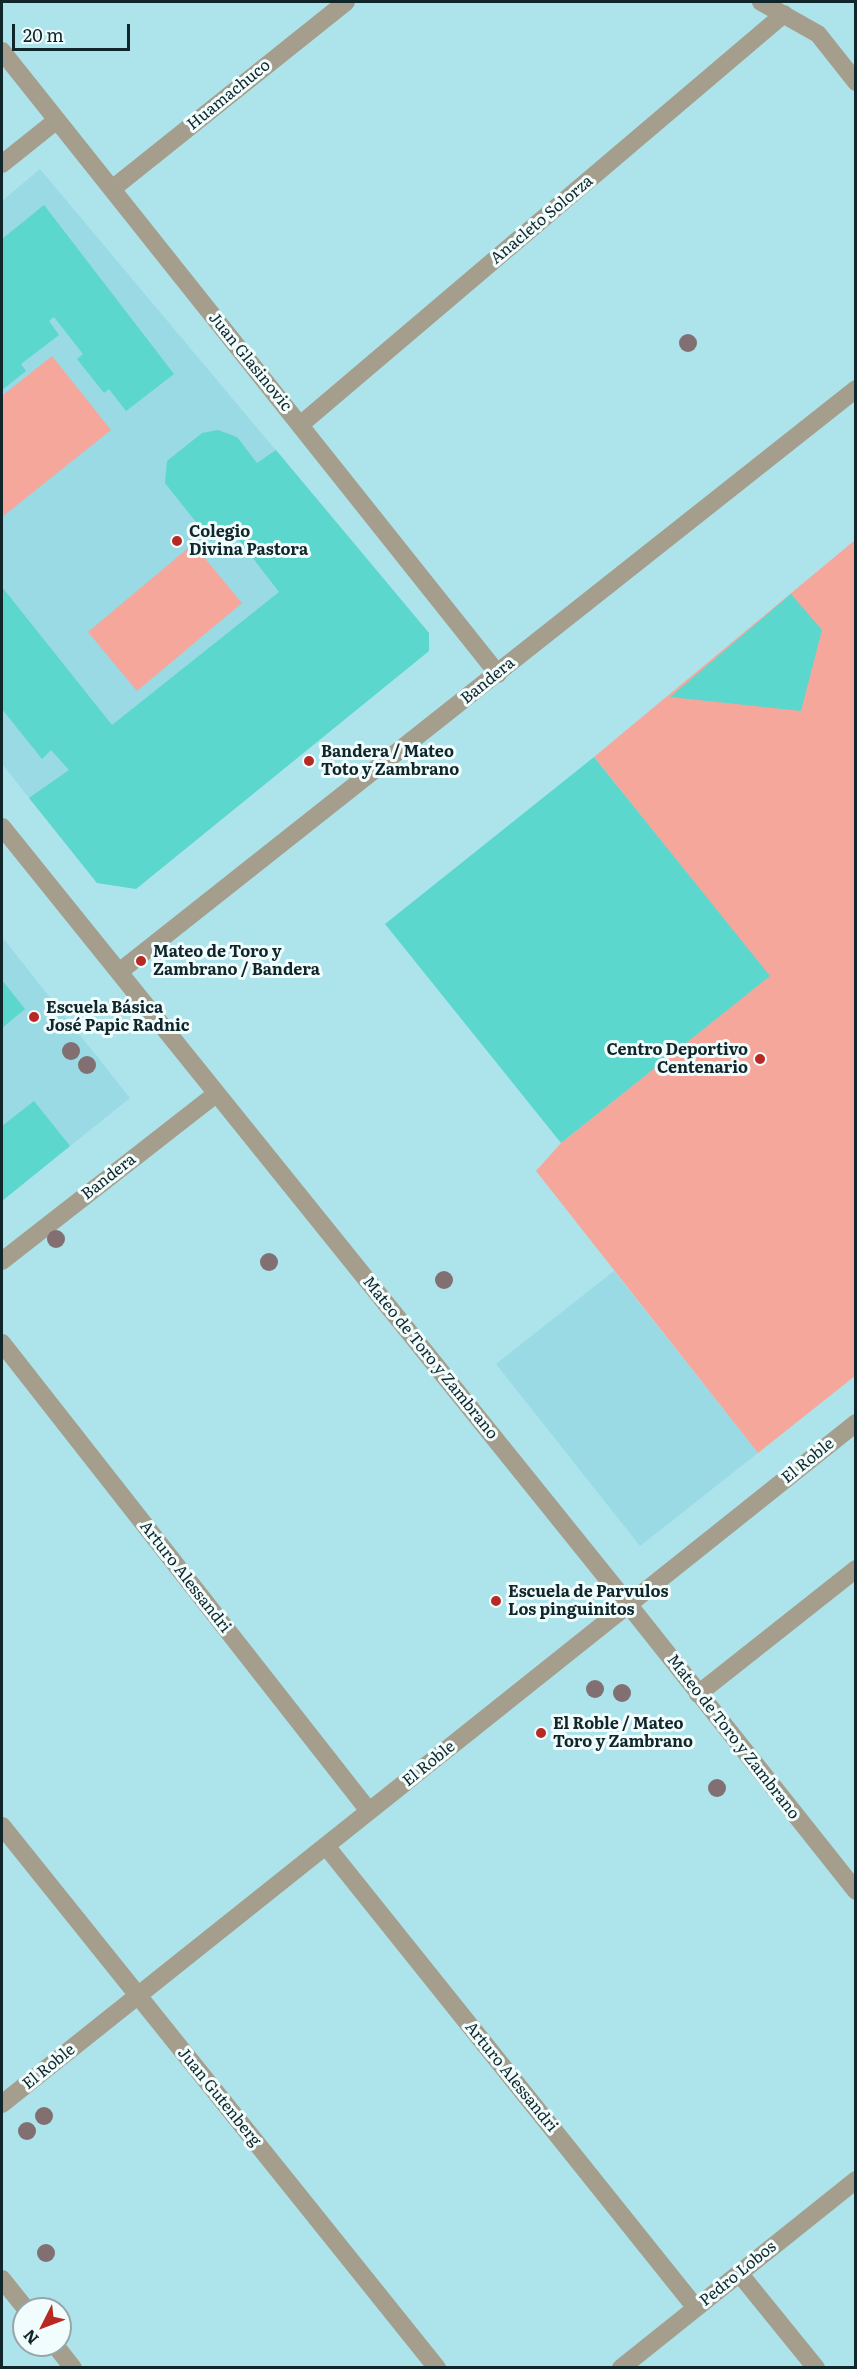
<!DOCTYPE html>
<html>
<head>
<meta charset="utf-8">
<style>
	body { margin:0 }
	#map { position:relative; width:857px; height:2369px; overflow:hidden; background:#ade4ec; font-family:Literata,serif }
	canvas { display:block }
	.frame { position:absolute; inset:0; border:3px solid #10262a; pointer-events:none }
	.north { position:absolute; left:12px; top:2297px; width:60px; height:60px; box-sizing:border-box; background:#f1fcfd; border:2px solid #97a6a9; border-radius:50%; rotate:228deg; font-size:16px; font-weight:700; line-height:24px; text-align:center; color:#10262a }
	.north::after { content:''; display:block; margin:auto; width:21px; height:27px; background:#b82924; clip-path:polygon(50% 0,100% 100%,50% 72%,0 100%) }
	.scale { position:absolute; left:12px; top:24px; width:118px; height:27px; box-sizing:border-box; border:3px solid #10262a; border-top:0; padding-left:8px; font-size:18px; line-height:21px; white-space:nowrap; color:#10262a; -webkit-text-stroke:4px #f1fcfd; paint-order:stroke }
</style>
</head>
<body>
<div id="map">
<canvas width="857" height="2369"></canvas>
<div class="frame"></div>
<div class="north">N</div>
<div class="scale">20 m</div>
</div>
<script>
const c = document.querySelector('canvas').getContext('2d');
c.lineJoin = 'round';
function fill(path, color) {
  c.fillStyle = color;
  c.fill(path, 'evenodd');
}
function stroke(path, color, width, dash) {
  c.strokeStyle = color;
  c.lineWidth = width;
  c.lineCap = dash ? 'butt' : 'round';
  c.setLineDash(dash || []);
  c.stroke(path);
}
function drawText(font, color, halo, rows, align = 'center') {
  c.font = font + ' Literata,serif';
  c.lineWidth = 6;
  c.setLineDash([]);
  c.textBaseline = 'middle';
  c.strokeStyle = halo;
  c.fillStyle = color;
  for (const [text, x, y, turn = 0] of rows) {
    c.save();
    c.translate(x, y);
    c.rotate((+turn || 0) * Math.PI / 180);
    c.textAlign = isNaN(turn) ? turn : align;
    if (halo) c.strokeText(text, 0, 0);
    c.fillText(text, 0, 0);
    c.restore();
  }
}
fill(new Path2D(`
	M40,169L429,633V651L136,889L97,883L2,764V201Z
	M2,937L130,1098L2,1201Z
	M614,1271L758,1453L640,1546L496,1364Z`), '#99dae4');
fill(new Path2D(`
	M52,356L111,430L2,517V396Z
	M855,540V1376L758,1453L536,1171L561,1143L769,976L594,757Z
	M193,544L242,603L137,691L88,632Z`), '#f6a79c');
fill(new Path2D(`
	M44,205L174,374L126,411L109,389L104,393L77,359L83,354L54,317L49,321L59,335L21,364L26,371L2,390V239Z
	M218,430L237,437L257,463L276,450L429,633V651L136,889L97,883L29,798L69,770L51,750L42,759L2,709V587L112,725L279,592L229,527L211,541L165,483L167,461L202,433Z
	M791,594L822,630L801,711L670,697Z
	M594,757L770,976L561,1143L385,924Z
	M2,980L25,1009L2,1028Z
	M34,1101L70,1146L2,1201V1126Z`), '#5cd7cd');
stroke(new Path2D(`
	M761,2L818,34L856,82
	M2,51L498,674
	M2,164L57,120
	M112,189L346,2
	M300,425L784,14
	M2,827L628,1604L856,1891
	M119,972L856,389
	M2,1261L216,1094
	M2,1343L369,1811
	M698,1694L856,1569
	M2,1826L437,2368
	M326,1846L696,2308
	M2,2104L856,1423
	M739,2273L816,2368
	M2,2279L26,2309
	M55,2345L73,2368
	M621,2368L856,2180`), '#a59e8d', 18);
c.fillStyle = '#826f71';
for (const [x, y] of [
	[688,343],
	[71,1051],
	[87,1065],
	[56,1239],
	[269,1262],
	[444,1280],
	[595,1689],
	[622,1693],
	[717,1788],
	[44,2116],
	[27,2131],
	[46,2253]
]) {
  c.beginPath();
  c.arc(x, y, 9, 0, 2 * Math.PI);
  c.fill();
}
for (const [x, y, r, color] of [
	[177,541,6,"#b82924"],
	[309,761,6,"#b82924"],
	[141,961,6,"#b82924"],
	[34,1017,6,"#b82924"],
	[760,1059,6,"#b82924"],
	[496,1601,6,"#b82924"],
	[541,1733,6,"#b82924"]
]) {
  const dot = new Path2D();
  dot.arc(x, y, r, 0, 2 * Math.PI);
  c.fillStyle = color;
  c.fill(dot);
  stroke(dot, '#f1fcfd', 2);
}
drawText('16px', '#10262a', '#f1fcfd', [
	["Huamachuco",229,95,-39],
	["Anacleto Solorza",542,220,-40],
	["Juan Glasinovic",250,362,51],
	["Bandera",488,681,-39],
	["Bandera",109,1177,-38],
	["Mateo de Toro y Zambrano",430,1358,51],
	["El Roble",808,1461,-39],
	["Arturo Alessandri",185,1577,52],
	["Mateo de Toro y Zambrano",733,1737,52],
	["El Roble",429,1764,-39],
	["El Roble",49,2067,-39],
	["Arturo Alessandri",511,2077,51],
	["Juan Gutenberg",219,2097,51],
	["Pedro Lobos",738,2274,-39]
]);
drawText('bold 16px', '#10262a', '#f1fcfd', [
	["Colegio",189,532],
	["Divina Pastora",189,550],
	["Bandera / Mateo",321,752],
	["Toto y Zambrano",321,770],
	["Mateo de Toro y",153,952],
	["Zambrano / Bandera",153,970],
	["Escuela Básica",46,1008],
	["José Papic Radnic",46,1026],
	["Centro Deportivo",748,1050,"right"],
	["Centenario",748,1068,"right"],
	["Escuela de Parvulos",508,1592],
	["Los pinguinitos",508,1610],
	["El Roble / Mateo",553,1724],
	["Toro y Zambrano",553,1742]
], 'left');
</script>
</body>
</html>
